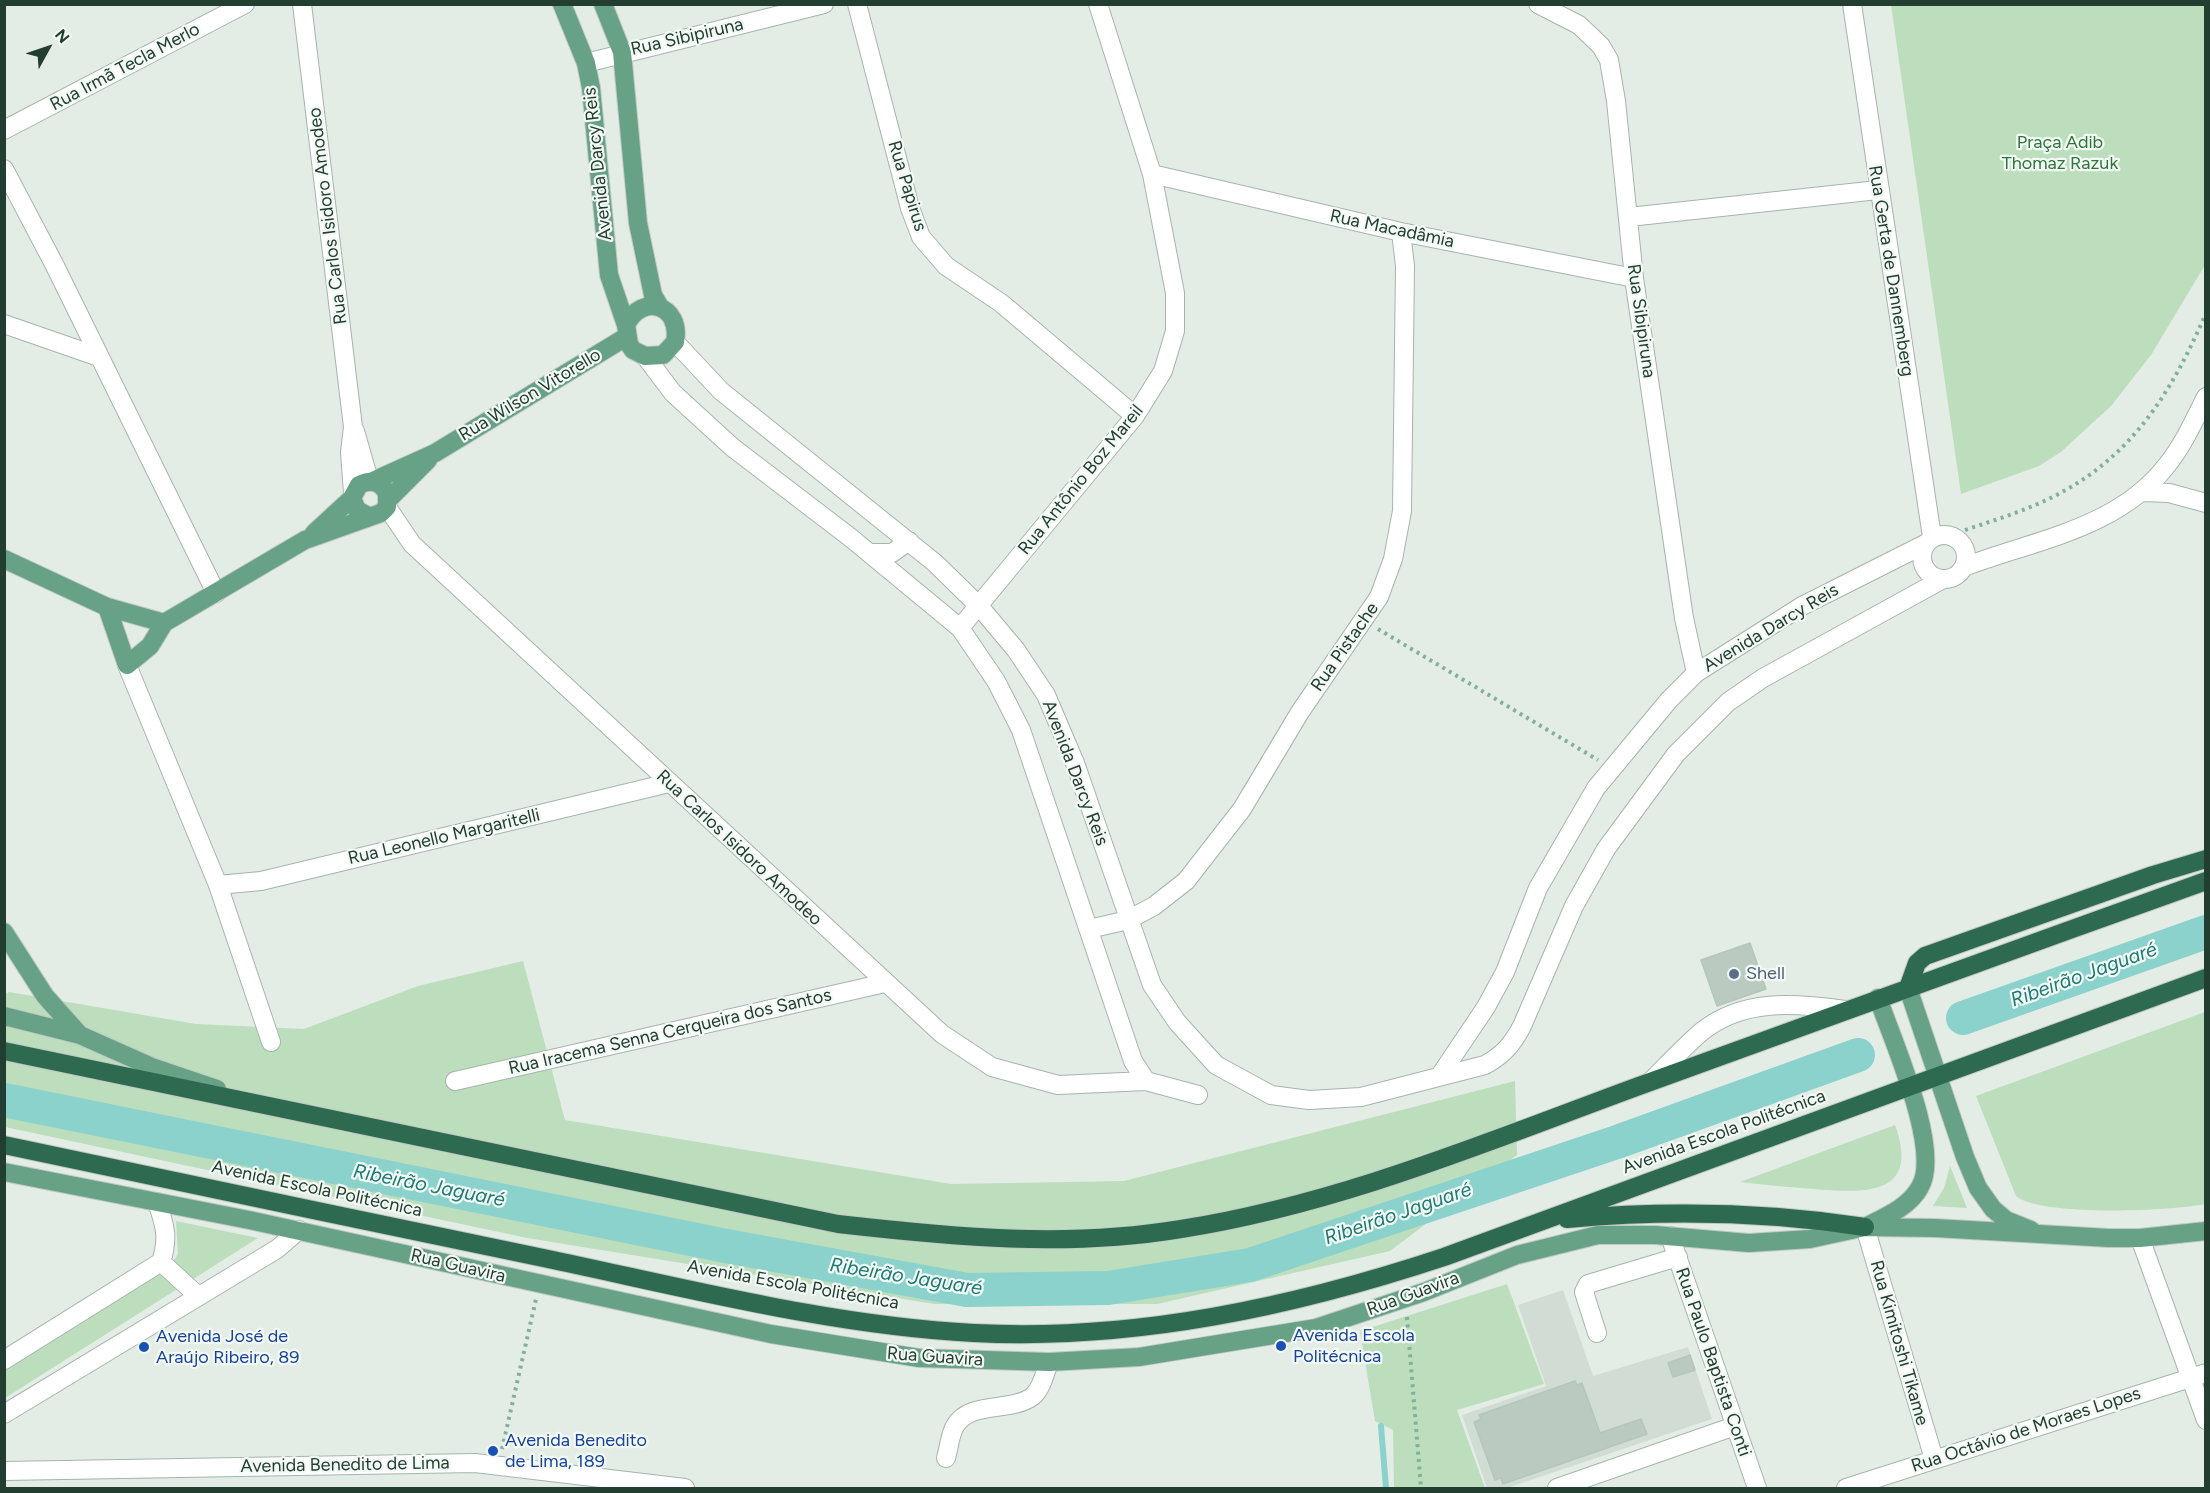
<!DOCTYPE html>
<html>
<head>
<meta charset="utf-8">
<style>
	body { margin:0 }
	#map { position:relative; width:2210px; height:1493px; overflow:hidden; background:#e3ede6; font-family:Figtree,sans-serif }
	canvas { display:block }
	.frame { position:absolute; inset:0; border:6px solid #223e30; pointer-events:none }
	.north { position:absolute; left:18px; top:18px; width:60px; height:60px; -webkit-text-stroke:4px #f3f9f5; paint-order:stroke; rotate:50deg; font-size:16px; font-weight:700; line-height:24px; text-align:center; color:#223e30 }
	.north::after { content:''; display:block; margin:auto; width:21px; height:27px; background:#223e30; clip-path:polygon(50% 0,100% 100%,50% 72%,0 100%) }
</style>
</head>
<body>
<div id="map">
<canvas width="2210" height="1493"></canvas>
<div class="frame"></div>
<div class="north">N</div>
</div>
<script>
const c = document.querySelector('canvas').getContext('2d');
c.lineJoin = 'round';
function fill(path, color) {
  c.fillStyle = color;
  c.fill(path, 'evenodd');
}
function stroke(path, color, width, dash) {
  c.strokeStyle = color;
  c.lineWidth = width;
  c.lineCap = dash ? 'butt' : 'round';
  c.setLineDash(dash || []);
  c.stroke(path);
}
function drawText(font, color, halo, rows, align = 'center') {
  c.font = font + ' Figtree,sans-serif';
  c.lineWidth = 4.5;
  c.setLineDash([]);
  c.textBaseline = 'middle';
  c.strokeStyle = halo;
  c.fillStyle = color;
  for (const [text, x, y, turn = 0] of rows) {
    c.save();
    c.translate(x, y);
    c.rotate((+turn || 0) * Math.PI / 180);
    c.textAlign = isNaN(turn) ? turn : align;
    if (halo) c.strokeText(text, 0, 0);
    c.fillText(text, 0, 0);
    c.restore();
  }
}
fill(new Path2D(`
	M1563,1290L1593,1376L1688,1347L1712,1419L1507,1488H1487L1462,1415L1546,1386L1518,1305Z`), '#d1dcd5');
fill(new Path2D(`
	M1891,5H2205V265L2151,355L2111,406L2061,452L2039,466L1961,494Z
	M523,961L565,1120L951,1184L1124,1181L1515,1081L1517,1155L1390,1251L1157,1304H934L527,1238L5,1127L4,995L9,992L196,1024L304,1029L418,986Z
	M2205,1012V1204C2172,1211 2041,1217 2016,1196L1976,1096Z
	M1895,1125C1921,1197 1864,1193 1814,1189C1789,1187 1764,1185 1740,1182Z
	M1950,1166L1967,1208L1933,1206L1944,1188Z
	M176,1221L258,1238L5,1398V1370L170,1267L178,1254Z
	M1507,1284L1544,1384L1457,1410L1485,1488H1394L1393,1430L1375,1421L1360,1331Z`), '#bcdebd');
stroke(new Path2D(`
	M1381,1426L1386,1488`), '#8bd1cc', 6);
stroke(new Path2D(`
	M1963,1018L2206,932
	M4,1100L726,1246L967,1290L1108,1288L1250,1265L1617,1142L1858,1055`), '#8bd1cc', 34);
const building = new Path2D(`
	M1750,943L1766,989L1717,1006L1701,960Z
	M1690,1355L1695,1370L1673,1377L1668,1363Z
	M1575,1381L1577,1385L1582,1383L1600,1433L1641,1419L1647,1434L1503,1484L1501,1478L1495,1480L1474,1422L1481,1419L1479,1415Z`);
fill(building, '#bbcac1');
stroke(building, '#b5c6bb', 1.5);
const minor = new Path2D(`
	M302,4L353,427L350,452L353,493
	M857,4L910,208L921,237L946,266L1001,303L1135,416
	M1538,4L1579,25L1601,46L1609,60L1616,101L1634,278L1684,618L1696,673
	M1852,4L1932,537
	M586,63L824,4
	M4,130L245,4
	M4,169L54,264L216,593
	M1152,174L1401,232L1634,278
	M1629,217L1878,190
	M4,324L99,357
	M675,342L721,391L935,563L979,606L1016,650L1046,695L1075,763L1152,985L1177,1022L1216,1065L1271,1095L1309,1100L1361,1097L1485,1065C1503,1055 1512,1045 1522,1026L1574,906L1606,849L1676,754L1728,702L1763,678L1943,579
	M645,356L673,393L732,447L851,538L960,628L996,681L1021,730L1133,1061L1146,1081L1198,1095
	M355,431L369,480
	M2143,492L2169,493L2206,503
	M387,507L412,544L942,1034L992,1067L1058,1085L1146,1081
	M1922 557a22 22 0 1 1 44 0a22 22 0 1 1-44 0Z
	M869,553H892L909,541
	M1964,567C2034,540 2118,529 2167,465C2183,445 2194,421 2206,397
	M960,628L1135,416L1163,371L1175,331V293L1152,174L1098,4
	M127,665L218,885L271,1042
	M218,885L261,881L669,783
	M1089,929L1128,920L1154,906L1186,881L1242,809L1300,712L1379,597L1393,559L1402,511L1405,266L1401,232
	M1439,1077L1486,1007L1505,972L1538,888L1596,788L1669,700L1696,673L1802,606L1925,544
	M455,1081L885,983
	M1651,1081C1667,1065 1683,1048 1700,1033C1742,998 1795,1003 1845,1010
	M1865,1227L1934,1459
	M1670,1236L1757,1488
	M2140,1238L2206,1420
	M161,1262L197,1295
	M1597,1333L1584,1292L1588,1284L1678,1257
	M4,1360L161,1262C169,1238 165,1225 157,1202
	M4,1414L277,1249L299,1230
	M946,1458C949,1448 950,1434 955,1426C970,1400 1011,1413 1033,1396C1042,1388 1045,1373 1049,1362
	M4,1471L475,1463L685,1488
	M1557,1488L1735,1426
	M1846,1488L2206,1373`);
const major = new Path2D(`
	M562,4L586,63L591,88L609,275L626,325L629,344L633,350L645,356L663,355L675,342C682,305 642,292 626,325
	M603,4L622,52L638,223L653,295L660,307
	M373,481L435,453L626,337
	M389,499L428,460
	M314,533L352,498
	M4,559L107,607L127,665L150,646L164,623L305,540L381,513L387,507V493C380,481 371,479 359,485L352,498L357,510L368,516
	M107,607L164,623
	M4,932L45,996L80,1035
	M1908,988L1965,1157L1978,1188L1993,1209L2006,1220L2031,1230
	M4,1016L80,1035L152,1067L217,1089
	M4,1172L249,1220L771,1334L919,1358L986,1360L1049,1362L1139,1357L1316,1328L1424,1292L1517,1255L1598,1235H1655L1749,1243L1810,1239L1865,1227L1935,1228L2109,1238H2140L2206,1231
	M1869,1225C1887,1216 1910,1206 1920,1187C1942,1150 1892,1039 1878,998`);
const highway = new Path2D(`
	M1908,988L1917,963L1925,956L2153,875L2206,859
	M4,1051L838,1224C953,1237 1067,1248 1181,1229C1340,1204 1489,1141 1639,1086C1828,1016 2017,949 2206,881
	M4,1145C187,1185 370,1221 553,1260C690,1289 834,1326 974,1333C1135,1341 1293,1307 1444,1257L2206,978
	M1567,1219C1666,1210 1767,1212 1865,1227`);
stroke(minor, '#a5b5ac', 20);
stroke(major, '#c1c9c5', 20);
stroke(highway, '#c1c9c5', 20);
stroke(new Path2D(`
	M1951,535C1987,522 2028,511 2062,492C2136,452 2174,387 2206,313
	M1378,629L1598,760
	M1407,1317L1421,1488
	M502,1449L536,1299`), '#83b098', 4, [3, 4.5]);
stroke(minor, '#fff', 18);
stroke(major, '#67a286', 18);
stroke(highway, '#2e6a50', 18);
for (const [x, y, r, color] of [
	[1734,974,6,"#5c6f8a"],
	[1281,1346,6,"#1a4fb4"],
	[144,1347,6,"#1a4fb4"],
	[493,1451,6,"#1a4fb4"]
]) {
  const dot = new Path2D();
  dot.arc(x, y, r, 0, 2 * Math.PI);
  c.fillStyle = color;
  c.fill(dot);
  stroke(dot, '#f3f9f5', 2);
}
drawText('18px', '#223e30', '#f3f9f5', [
	["Rua Sibipiruna",687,37,-13],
	["Rua Irmã Tecla Merlo",125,67,-28],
	["Avenida Darcy Reis",598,164,-96],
	["Rua Papirus",907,186,73],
	["Rua Carlos Isidoro Amodeo",328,216,-97],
	["Rua Macadâmia",1392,229,12],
	["Rua Gerta de Dannemberg",1891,271,81],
	["Rua Sibipiruna",1641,321,82],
	["Rua Wilson Vitorello",530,395,-31],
	["Rua Antônio Boz Mareil",1081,480,-51],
	["Avenida Darcy Reis",1771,628,-31],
	["Rua Pistache",1345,647,-55],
	["Avenida Darcy Reis",1075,773,69],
	["Rua Leonello Margaritelli",444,837,-13],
	["Rua Carlos Isidoro Amodeo",739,848,43],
	["Rua Iracema Senna Cerqueira dos Santos",670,1032,-13],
	["Avenida Escola Politécnica",1724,1132,-20],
	["Avenida Escola Politécnica",317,1189,12],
	["Rua Guavira",458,1266,13],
	["Avenida Escola Politécnica",793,1285,10],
	["Rua Guavira",1413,1294,-20],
	["Rua Kimitoshi Tikame",1899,1343,74],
	["Rua Guavira",935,1357,4],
	["Rua Paulo Baptista Conti",1713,1362,71],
	["Rua Octávio de Moraes Lopes",2026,1430,-18],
	["Avenida Benedito de Lima",345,1465,-1]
]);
drawText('18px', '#2d7538', '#f3f9f5', [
	["Praça Adib",2060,143],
	["Thomaz Razuk",2060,164]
]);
drawText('18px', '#4e5e75', '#f3f9f5', [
	["Shell",1746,974]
], 'left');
drawText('18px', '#164399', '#f3f9f5', [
	["Avenida Escola",1293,1336],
	["Politécnica",1293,1357],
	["Avenida José de",156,1337],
	["Araújo Ribeiro, 89",156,1358],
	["Avenida Benedito",505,1441],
	["de Lima, 189",505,1462]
], 'left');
drawText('italic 20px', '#1d7a75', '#f3f9f5', [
	["Ribeirão Jaguaré",2084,975,-20],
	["Ribeirão Jaguaré",429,1186,11],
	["Ribeirão Jaguaré",1398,1214,-19],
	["Ribeirão Jaguaré",906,1277,9]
]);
</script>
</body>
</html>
